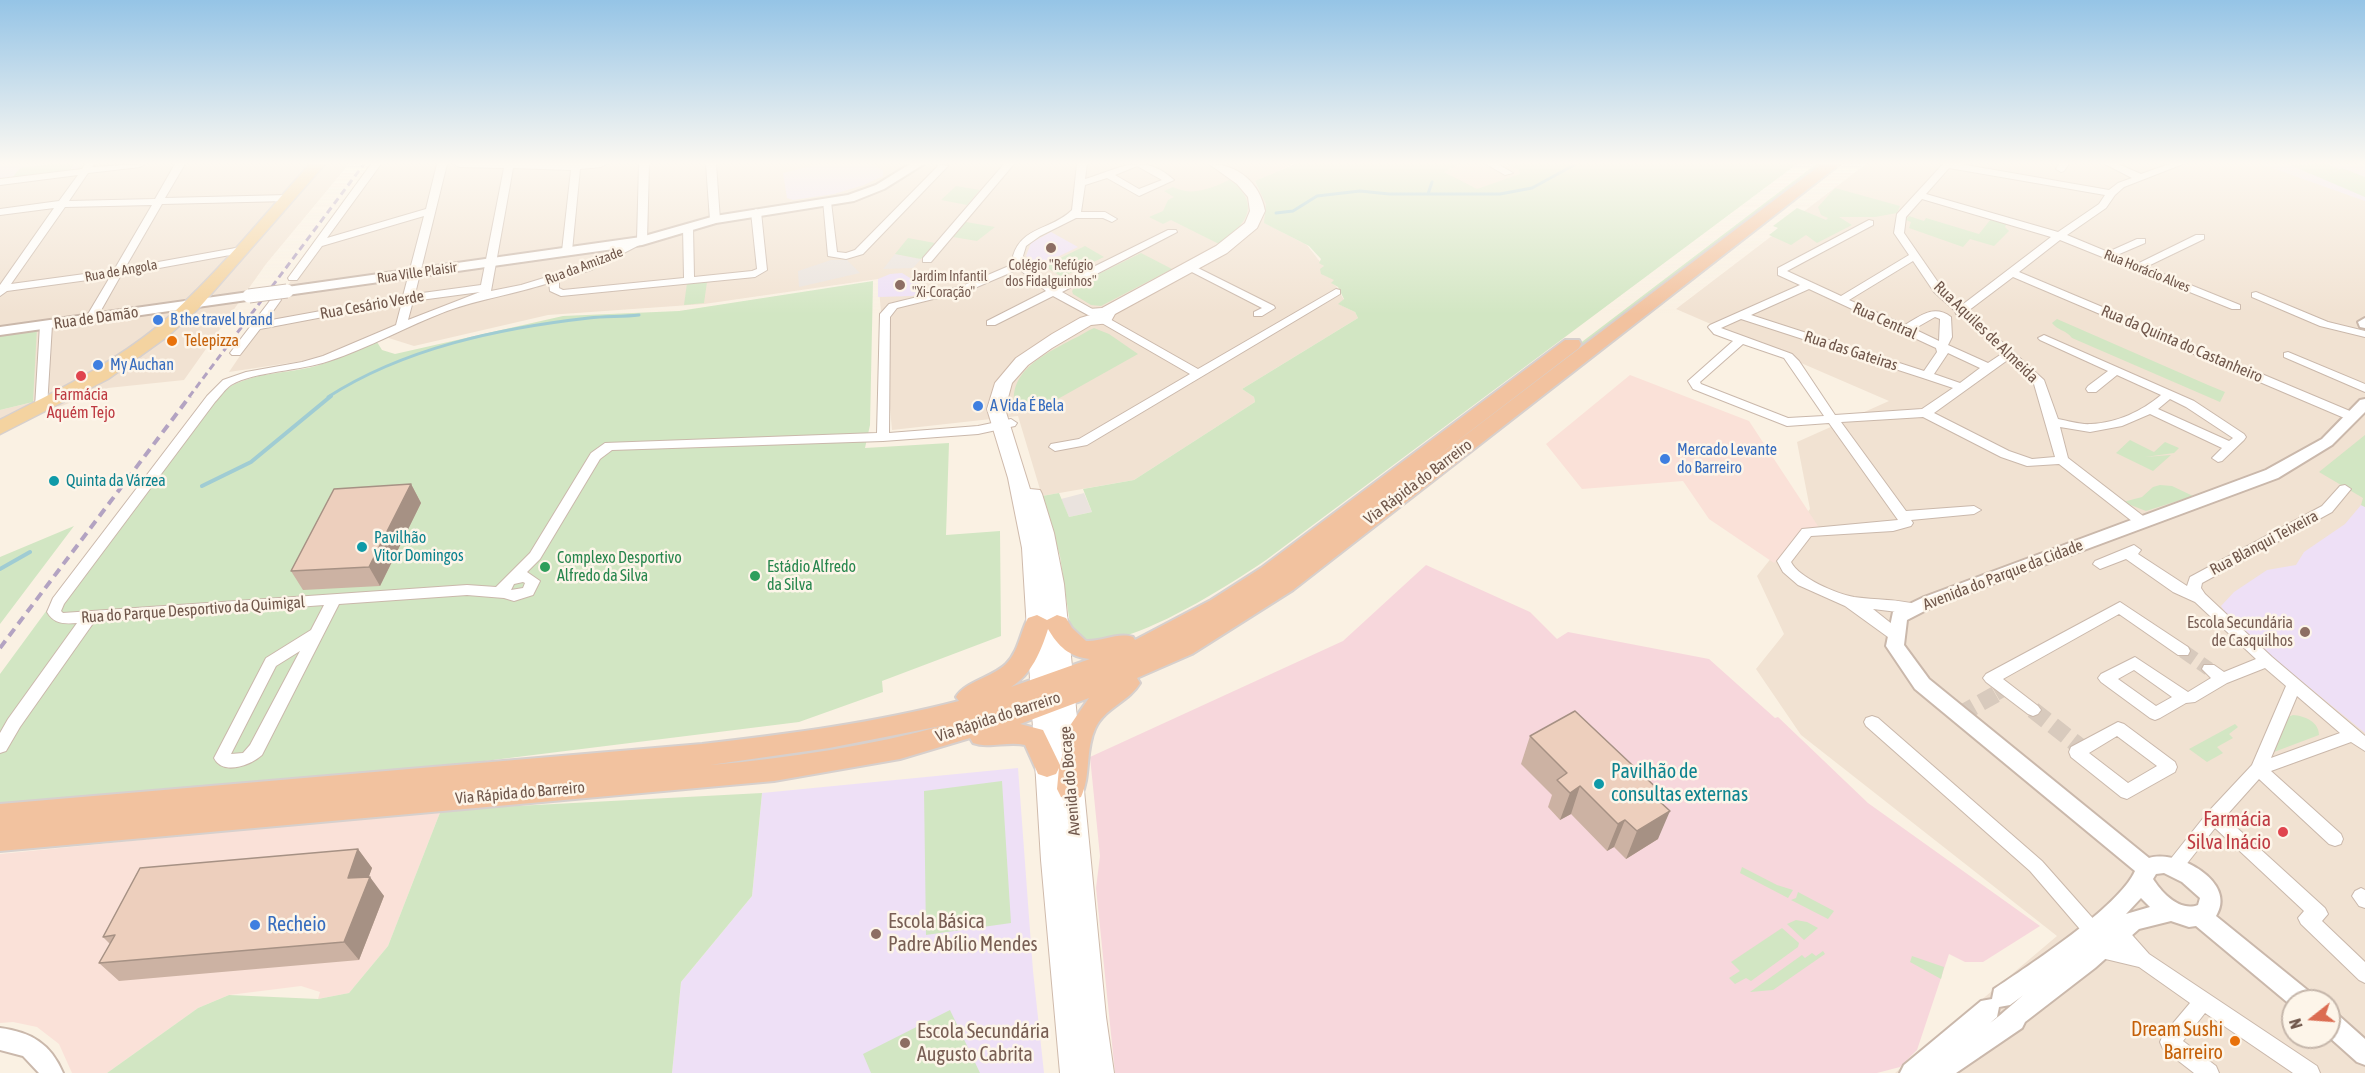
<!DOCTYPE html>
<html>
<head>
<meta charset="utf-8">
<style>
	body { margin:0 }
	#map { position:relative; width:2365px; height:1073px; overflow:hidden; background:#faf1e3; font-family:"Asap Condensed",sans-serif }
	canvas { display:block }
	.north { position:absolute; left:2281px; top:989px; width:60px; height:60px; box-sizing:border-box; background:#fdf5e9; border:2px solid #c5b6aa; border-radius:50%; rotate:253deg; font-size:16px; font-weight:700; line-height:24px; text-align:center; color:#70574b }
	.north::after { content:''; display:block; margin:auto; width:21px; height:27px; background:#db6c51; clip-path:polygon(50% 0,100% 100%,50% 72%,0 100%) }
</style>
</head>
<body>
<div id="map">
<canvas width="2365" height="1073"></canvas>
<div class="north">N</div>
</div>
<script>
const c = document.querySelector('canvas').getContext('2d');
c.lineJoin = 'round';
function fill(path, color) {
  c.fillStyle = color;
  c.fill(path, 'evenodd');
}
function stroke(path, color, width, dash) {
  c.strokeStyle = color;
  c.lineWidth = width;
  c.lineCap = dash ? 'butt' : 'round';
  c.setLineDash(dash || []);
  c.stroke(path);
}
function drawText(font, color, halo, rows, align = 'center') {
  c.font = font + ' "Asap Condensed",sans-serif';
  c.lineWidth = 5;
  c.setLineDash([]);
  c.textBaseline = 'middle';
  c.strokeStyle = halo;
  c.fillStyle = color;
  for (const [text, x, y, turn = 0] of rows) {
    c.save();
    c.translate(x, y);
    c.rotate((+turn || 0) * Math.PI / 180);
    c.textAlign = isNaN(turn) ? turn : align;
    if (halo) c.strokeText(text, 0, 0);
    c.fillText(text, 0, 0);
    c.restore();
  }
}
fill(new Path2D(`
	M0,164H349L266,264L184,380L108,388L36,416L0,435V410L33,402L0,334Z
	M370,164H1293L1255,182L1267,202L1265,223L1307,245L1335,281L1332,283L1337,287L1344,300L1339,304L1355,312L1358,318L1242,389L1254,397L1255,402L1134,480L1042,496L1018,416L892,430L878,279L704,304L548,315L414,346L376,334L339,351L309,360L229,372Z
	M1461,164H1509L1525,173L1479,191L1443,172Z
	M1866,164H2365V1073H1895L2057,936L1801,735L1756,669L1784,634L1757,576L1810,509L1797,442L1889,401L1676,309ZM2293,1001H2329V1037H2293Z`), '#f1e2d2');
fill(new Path2D(`
	M1630,375L1749,421L1820,529L1807,530L1774,563L1709,519L1683,481L1582,489L1546,444Z
	M441,810L388,946L349,993L318,999L320,992L301,986L229,995L198,1008L107,1073H72L59,1044L37,1027L13,1022L0,1023V854Z`), '#fae1d8');
fill(new Path2D(`
	M895,254L921,259L913,268L883,269Z
	M831,260H847L860,273L799,287L798,271Z
	M1084,493L1092,512L1069,517L1061,499Z`), '#eae3de');
fill(new Path2D(`
	M0,164H83L76,170L0,180Z
	M820,164H870L883,170V176L864,185L834,194L793,200L787,198L783,173Z
	M2261,164H2365V201Z
	M1051,232L1078,247L1041,265L1026,256L1031,243Z
	M902,273L931,291L912,296L878,297V279L890,274Z
	M2361,505L2365,507V733L2271,656L2225,612L2221,606L2234,592L2267,570L2296,565L2304,552L2345,524Z
	M1018,768L1033,971L1044,1073H672L681,982L752,896L762,793Z`), '#eee0f6');
fill(new Path2D(`
	M1426,565L1530,612L1557,639L1568,632L1709,659L1775,718L1778,717L1868,803L2040,926L1983,962H1965L1949,954L1917,1050L1900,1067L1877,1073H1115L1096,888L1100,856L1090,757L1343,641Z`), '#f7d7dc');
fill(new Path2D(`
	M52,164H74L69,171L13,177L20,168Z
	M1295,164H1461L1444,172L1477,189L1520,174L1519,170L1506,164H1797L1266,560C1226,587 1168,623 1122,637C1110,640 1098,642 1086,644L1071,631L1060,556L1042,496L1059,493L1069,517L1092,512L1083,489L1134,480L1255,402L1254,397L1242,389L1358,318L1355,312L1338,304L1344,299L1338,287L1331,283L1334,280L1321,274L1320,269L1324,266L1319,263L1321,259L1309,246L1264,223L1266,204L1255,181Z
	M1816,164H1823L1406,483L1136,658L1416,468Z
	M2327,164L2339,169L2323,177L2342,168L2365,177V197L2290,165Z
	M1231,179C1262,207 1246,224 1219,244L1171,220L1163,224L1149,217L1163,211L1168,200L1174,197L1164,191L1173,187C1193,197 1212,188 1231,179Z
	M956,186L980,190L967,205L941,200Z
	M1835,188L1900,206L1897,213L1875,217H1839L1852,225L1817,243L1806,235L1791,245L1769,235L1778,228L1773,226L1797,208L1826,220L1828,218L1821,215L1818,207Z
	M1909,216L1924,221L1926,218L1979,234L1991,219L2007,223L2005,227L2009,231L1994,246L1970,239L1963,247L1909,228L1911,222L1906,220Z
	M966,222L995,227L977,241L953,237Z
	M908,238L935,243L921,259L895,254Z
	M1085,246L1104,257L1062,277L1044,266Z
	M1141,253L1172,269L1101,306L1091,305L1073,294L1072,291L1077,285Z
	M873,281L870,425L865,448L949,443L946,535L1000,531L1001,636L882,681L883,692L799,722L477,762L0,804V674L55,599L218,394C253,370 277,376 316,366C336,360 357,350 377,342L382,350L395,354L563,316L679,311Z
	M707,282L704,303L684,305L687,283Z
	M2057,319L2208,385L2225,392L2220,402L2072,338C2066,330 2057,330 2052,323Z
	M37,328L33,402L0,410V334Z
	M1094,328L1109,334L1138,354L1056,400L1015,407C1007,371 1047,353 1073,339C1080,336 1087,331 1094,328Z
	M2365,435V507L2361,505L2363,498L2319,472Z
	M2130,440L2154,452L2165,442L2179,448L2174,453L2145,457L2171,455L2153,471L2116,453Z
	M2160,485L2172,486L2193,496L2146,511L2123,502L2142,497L2153,487Z
	M74,526L0,624V557Z
	M2293,715C2305,716 2319,722 2319,735L2274,752L2288,717Z
	M2235,724L2238,727L2229,734L2233,738L2217,747L2223,753L2207,762L2189,749Z
	M1002,781L1011,923L926,935L924,791Z
	M762,793L752,896L681,982L672,1073H107L198,1008L229,995L318,999L349,993L388,946L441,810Z
	M1742,867L1777,885L1793,890L1788,898L1740,873Z
	M1798,892L1834,911L1828,919L1791,900L1796,898Z
	M1796,920L1807,922L1818,928L1804,940L1787,924Z
	M1782,928L1799,943L1798,947L1751,981L1746,978L1735,984L1729,978L1740,971L1731,962Z
	M1823,951L1825,954L1773,990L1750,992L1802,955L1805,958L1812,953L1816,956Z
	M1912,956L1944,967L1941,979L1910,962Z
	M950,1010L980,1073H871L863,1054Z`), '#d2e6c3');
stroke(new Path2D(`
	M1428,194L1432,182
	M1276,213L1293,211L1317,196L1360,191L1389,194H1500L1532,188L1576,164
	M328,397C404,348 500,328 589,318C605,316 622,317 639,315`), '#a0ccd3', 3);
stroke(new Path2D(`
	M202,486L251,462L331,396
	M0,569L30,552`), '#a0ccd3', 4);
stroke(new Path2D(`
	M2183,651L2209,669
	M1996,694L2005,689`), '#d8cabd', 14, [14, 7]);
stroke(new Path2D(`
	M2033,710L2083,749
	M1959,715L1998,693`), '#d8cabd', 17, [17, 8]);
const minor = new Path2D(`
	M85,164H95L92,167L145,164L140,167L88,173L69,201L155,199L175,164H185L165,198L288,195L293,198L288,201L162,204L125,268L241,247L246,250L241,253L121,275L95,321H87L85,319L110,277L7,291L0,296V285L54,208L0,215V209L59,201L78,175L0,185V179L82,169ZM152,205L114,270L11,284L65,207Z
	M371,164H381L327,238L426,209L437,164H447L415,294L481,285L504,168L459,167L454,164H606L601,167L580,169L572,251L567,254L562,251L571,170L513,168L491,291L521,285L583,266L637,240L639,164H649L647,241L591,270L559,280V288L563,290L684,278L683,227L688,224L693,227L694,277L752,271L757,269L751,212L756,209L761,212L767,270L755,277L561,296L550,291L549,283C515,294 480,299 447,311C407,326 369,348 329,361C301,371 255,371 231,385C225,389 220,397 215,402L64,604L61,611L63,613L467,585L496,587L530,553L591,453L605,443L877,433L880,314L889,304L962,286L1016,263L1013,256C1022,226 1052,230 1072,210L1077,164H1087L1085,179C1119,169 1142,151 1174,180L1139,196L1107,178L1085,185L1081,212H1105L1117,219L1112,222L1103,218H1076L1040,236L1026,246L1023,256L1028,266L1053,287L1168,230H1176L1177,232L1062,292L1096,311V315H1088L1053,296L995,325H987V321L1046,291L1019,269L970,290L897,308L890,317L889,433L978,426L1011,419L1017,423L1015,426L978,434L883,441L612,450L600,459L540,559L527,572L540,581L533,595L514,601L504,598L467,595L339,604L262,755C251,765 223,776 214,758L266,658L311,630L324,605L94,622L20,727L6,751L0,753V733L8,719L77,623C64,624 54,624 47,612L53,598L207,396L223,380L246,372L302,362L323,356L396,325L402,302L260,329L240,355H232L230,353L272,298H280L281,300L266,321L403,296L424,216L322,246L297,280H289L288,278ZM1137,166L1162,180L1139,189L1115,175ZM480,292L408,320L413,301ZM523,582L525,583L523,588L511,590L514,584ZM300,651L250,745L243,753L231,754L276,666Z
	M706,164H716L720,220L715,223L710,220Z
	M936,164L948,166L863,254L846,259L828,256L823,200L831,202L837,252L846,253L855,250L938,166Z
	M1004,164H1014L931,262H923V258Z
	M1486,164H1498L1513,173L1505,175Z
	M1943,164H1960L2109,190L2118,183L2132,178L2105,164H2118L2141,174L2169,164H2183L2124,187L2115,195L2106,208L2067,235L2108,252L2137,239H2145V243L2117,255L2137,264L2196,235H2204V239L2146,267L2240,305V309H2232L2060,240L2019,272L2357,414L2359,417L2353,421L2349,420L2013,277L1968,311L2044,380L2058,419C2069,421 2081,425 2091,424C2117,423 2142,411 2161,395L2117,375L2096,392H2088L2086,389L2088,386L2108,371L2040,340L2038,338L2044,335L2194,401L2244,434L2246,437L2244,440L2222,461L2218,462L2212,458L2222,448L2150,414L2122,426L2090,432L2060,427L2068,458L2147,519L2149,522L2147,525H2137L2059,464L2027,466L2001,457L1923,417L1841,422L1906,511L1974,506L1981,510L1974,514L1911,520L1913,523L1911,526L1893,531L1811,536L1791,562C1799,578 1837,594 1854,597C1875,600 1899,599 1919,605L1921,609L1919,613L1914,614L1873,609L1902,632L1904,636L1902,640H1892L1845,606L1798,585L1783,572L1777,561L1802,529L1898,520L1829,423L1787,426L1693,389L1688,381L1733,341L1714,334L1708,327L1710,325L1800,285L1778,275V268L1869,220L1873,221V225L1787,271L1841,296L1909,255L1894,233L1897,214ZM1949,168L2105,195L2099,204L2058,232L1926,194ZM1922,199L2051,237L1962,305L1942,288L1904,233L1906,217ZM1913,261L1934,292L1955,311L1956,314L1960,315L2003,353L1988,363L1948,345L1952,337L1951,317C1934,304 1920,316 1905,325L1849,300ZM1809,289L1936,348L1937,352L1924,371L1751,315ZM1935,317L1940,319L1939,341L1914,329ZM1741,319L1923,378L1953,388L1922,409L1835,415L1799,361L1792,354L1721,328ZM1743,344L1784,358L1824,416L1788,418L1701,384L1700,382ZM1948,353L1980,368L1960,383L1934,374ZM2009,359L2034,384L2055,457L2032,459L2009,451L1934,413ZM2170,399L2186,407L2233,438L2229,441L2158,409Z
	M2059,164H2069L2064,171L2061,172L2056,169Z
	M1190,264L1274,306L1275,308L1262,316H1254V312L1262,308L1186,269V265Z
	M1336,289L1340,290V294L1087,445L1055,451L1049,447L1051,444L1079,439L1190,374L1100,322V318H1108L1198,369Z
	M2256,292L2328,322L2365,331V337L2320,326L2252,297V293Z
	M46,322L52,325L47,407L41,411L35,407L40,325Z
	M2288,352L2365,384V392L2284,357V353Z
	M2345,485L2351,489L2332,512L2202,583L2201,588L2205,594L2272,657L2365,736V751L2351,742L2271,771L2341,834L2343,839L2341,844L2335,846L2329,844L2259,779L2225,817L2325,908L2328,914L2322,921L2365,962V983L2359,980L2301,924L2298,918L2304,911L2215,828L2181,871L2175,873L2169,871L2166,866L2169,861L2208,812L2252,765L2286,686L2265,668L2227,683L2195,702L2186,703L2160,718L2155,720L2150,718L2101,682L2098,678L2101,674L2135,657L2188,692L2211,678L2202,669L2204,665H2214L2224,672L2256,659L2195,602L2173,592L2126,559L2100,569L2093,564L2095,561L2134,545L2141,550L2138,554L2187,586L2190,577L2322,506L2340,486ZM2134,670L2172,697L2156,706L2118,679ZM2297,696L2340,733L2271,758Z
	M2120,602L2188,647L2190,651L2188,655H2178L2119,614L2003,679L2038,706L2041,710L2038,714L2033,716L2028,714L1986,682L1983,678L1986,674Z
	M1872,716L1878,718L2042,861L2097,923L2100,929L2097,935L2091,937L2085,935L2030,871L1866,726L1864,722L1866,718Z
	M2118,722L2124,724L2175,762L2177,767L2175,772L2127,799L2121,797L2071,757L2069,752L2071,747ZM2117,736L2157,766L2128,783L2089,753Z
	M2361,888L2365,890V908L2359,906L2352,896L2355,891Z
	M2119,925L2125,927L2149,954L2317,1066L2320,1073H2293L2205,1013L2183,1041L2216,1066L2219,1073H2194L2163,1049L2160,1042L2163,1035L2190,1003L2139,967L2093,956L2090,950L2093,944L2099,942L2119,946L2110,933L2113,927Z`);
const tertiary = new Path2D(`
	M910,164H924L884,189L854,201L716,223L642,245L287,295L280,291L287,287L641,237L715,216L848,195L876,185Z
	M249,292L254,293L256,296L254,299L0,335V327Z
	M2365,318V328L2360,327L2358,322Z
	M2365,399V412L2332,445L2278,478L1936,605L1907,620L1904,645L1929,679L2149,858C2177,849 2238,882 2216,916L2311,993L2314,1001H2293V1007L2196,926L2189,927L2171,921L2139,929L2095,968L2025,1022L2022,1028L1956,1073H1900L1904,1065L1981,1001L1992,999L1994,989C2028,966 2119,907 2135,871L1915,689L1886,646L1893,612L1924,597L2266,470L2322,439L2360,400ZM2164,873L2182,882L2200,898L2198,905C2180,912 2162,893 2153,879L2156,874ZM2141,898L2150,907L2126,914ZM2029,991C2015,1001 2004,1013 1990,1023L1997,1017L1999,1007L2010,1005Z
	M2329,1011L2337,1014L2365,1039V1065L2357,1062L2329,1037Z
	M0,1028C31,1032 51,1044 63,1073H39L23,1056L0,1050Z`);
const secondary = new Path2D(`
	M1209,164C1238,164 1260,183 1265,211L1257,228L1227,253L1115,314L1110,323L1091,325L1052,348L1028,365L1012,383L1005,409L1030,489L1040,490L1042,494L1054,533L1064,584L1106,1017L1114,1073H1060L1041,860L1022,548L1008,478L987,409L995,383L1016,358L1052,334L1080,318L1090,315L1087,312L1089,309L1102,308L1216,246L1245,223L1250,211L1248,197L1237,184Z`);
const primary = new Path2D(`
	M310,164H325L198,309L168,336L108,379L0,434V420C54,392 109,366 157,327C211,282 262,217 310,164Z`);
const trunk = new Path2D(`
	M1822,164H1840L1293,590L1192,654L1137,678L1140,683C1129,702 1104,708 1095,729C1085,751 1091,776 1081,797L1071,800L1061,797L1057,789L1059,768L1056,774L1047,777L1038,774L1025,745C1007,741 990,749 973,743L970,738L900,759L774,781L0,851V804L702,744C788,734 875,723 959,701L956,697C964,682 993,677 1006,664C1019,651 1020,633 1028,618L1037,615L1047,620L1057,615L1066,618L1072,628L1086,641C1102,642 1118,632 1133,637L1135,640L1211,600L1261,568L1565,340H1579L1581,344L1579,348L1405,481ZM1048,629C1058,646 1069,657 1090,659L1011,687C1032,674 1041,651 1048,629ZM1089,698L1069,727L1060,765L1043,730L1020,724ZM946,725C869,746 790,758 710,765L829,748Z`);
stroke(minor, '#cab8ab', 2);
stroke(tertiary, '#cab8ab', 4);
stroke(secondary, '#cfbaab', 2);
stroke(primary, '#d7d0cd', 3);
stroke(trunk, '#d7d0cd', 4);
fill(minor, '#fff');
fill(tertiary, '#fff');
fill(secondary, '#fff');
fill(primary, '#f4d3a0');
fill(trunk, '#f2c29f');
stroke(new Path2D(`
	M189,397L364,164`), '#b3a3c2', 3, [7, 4.5]);
stroke(new Path2D(`
	M0,648L190,396`), '#b3a3c2', 4, [9, 6]);
const tertiaryBridge = new Path2D(`
	M249,296L287,291`);
stroke(tertiaryBridge, '#cab8ab', 15, []);
stroke(tertiaryBridge, '#fff', 13);
fill(new Path2D(`
	M411,484L421,503L380,586L303,590L291,571Z
	M1530,736L1662,803L1658,839L1626,859L1614,847L1607,851L1571,814L1560,820L1548,807L1552,795L1521,764Z
	M358,849L372,868L368,878L384,896L359,960L119,981L99,963L110,944L103,937Z`), '#ccb2a3');
fill(new Path2D(`
	M411,484L421,503L380,586L369,567Z
	M1580,786L1571,814L1560,820L1570,793Z
	M1665,796L1654,821L1670,811L1658,839L1626,859L1637,831L1658,800Z
	M1625,820L1614,847L1607,851L1618,824Z
	M358,849L372,868L362,896L348,878Z
	M370,877L384,896L359,960L344,942Z`), '#a69184');
const building = new Path2D(`
	M411,484L369,567L291,571L334,489Z
	M1575,711L1665,796L1658,800L1670,811L1637,831L1625,820L1618,824L1580,786L1570,793L1557,780L1567,773L1530,736Z
	M358,849L348,878L370,877L344,942L99,963L115,935L103,937L140,868Z`);
fill(building, '#edcfbd');
stroke(building, '#a69184', 1.5);
const sky = c.createLinearGradient(0, 0, 0, 314);
sky.addColorStop(0, '#95c4e6');
sky.addColorStop(0.52, '#fdf9f2');
sky.addColorStop(1, '#fdf9f200');
c.fillStyle = sky;
c.fillRect(0, 0, 2365, 314);
for (const [x, y, r, color] of [
	[1051,248,6,"#8d6e63"],
	[900,285,6,"#8d6e63"],
	[158,320,6,"#3f7fe0"],
	[172,341,6,"#e8710a"],
	[98,365,6,"#3f7fe0"],
	[81,376,6,"#e0444e"],
	[978,406,6,"#3f7fe0"],
	[1665,459,6,"#3f7fe0"],
	[54,481,6,"#0f9aa8"],
	[362,547,6,"#0f9aa8"],
	[545,567,6,"#2e9e5b"],
	[755,576,6,"#2e9e5b"],
	[2305,632,6,"#8d6e63"],
	[1599,784,6,"#0f9aa8"],
	[2283,832,6,"#e0444e"],
	[255,925,6,"#3f7fe0"],
	[876,934,6,"#8d6e63"],
	[2235,1041,6,"#e8710a"],
	[905,1043,6,"#8d6e63"]
]) {
  const dot = new Path2D();
  dot.arc(x, y, r, 0, 2 * Math.PI);
  c.fillStyle = color;
  c.fill(dot);
  stroke(dot, '#fdf5e9', 2);
}
drawText('14px', '#70574b', '#fdf5e9', [
	["Rua da Amizade",584,266,-21],
	["Rua de Angola",121,271,-10],
	["Rua Horácio Alves",2147,271,22],
	["Rua Ville Plaisir",417,273,-8]
]);
drawText('14px', '#785e54', '#fdf5e9', [
	["Colégio \"Refúgio",1051,266],
	["dos Fidalguinhos\"",1051,282],
	["Jardim Infantil",912,277,"left"],
	["\"Xi-Coração\"",912,293,"left"]
]);
drawText('16px', '#70574b', '#fdf5e9', [
	["Rua Cesário Verde",372,305,-10],
	["Rua de Damão",96,318,-8],
	["Rua Central",1885,321,24],
	["Rua Aquiles de Almeida",1986,332,44],
	["Rua da Quinta do Castanheiro",2182,344,23],
	["Rua das Gateiras",1851,351,18],
	["Via Rápida do Barreiro",1418,482,-37],
	["Rua Blanqui Teixeira",2264,543,-28],
	["Avenida do Parque da Cidade",2003,575,-21],
	["Rua do Parque Desportivo da Quimigal",193,610,-4],
	["Via Rápida do Barreiro",998,717,-18],
	["Avenida do Bocage",1070,781,-95],
	["Via Rápida do Barreiro",520,793,-5]
]);
drawText('16px', '#366cbe', '#fdf5e9', [
	["B the travel brand",170,320],
	["My Auchan",110,365],
	["A Vida É Bela",990,406],
	["Mercado Levante",1677,450],
	["do Barreiro",1677,468]
], 'left');
drawText('16px', '#c56008', '#fdf5e9', [
	["Telepizza",184,341]
], 'left');
drawText('16px', '#be3a42', '#fdf5e9', [
	["Farmácia",81,395],
	["Aquém Tejo",81,413]
]);
drawText('16px', '#0d838f', '#fdf5e9', [
	["Quinta da Várzea",66,481],
	["Pavilhão",374,538],
	["Vitor Domingos",374,556]
], 'left');
drawText('16px', '#27864d', '#fdf5e9', [
	["Complexo Desportivo",557,558],
	["Alfredo da Silva",557,576],
	["Estádio Alfredo",767,567],
	["da Silva",767,585]
], 'left');
drawText('16px', '#785e54', '#fdf5e9', [
	["Escola Secundária",2293,623],
	["de Casquilhos",2293,641]
], 'right');
drawText('20px', '#0d838f', '#fdf5e9', [
	["Pavilhão de",1611,772],
	["consultas externas",1611,795]
], 'left');
drawText('20px', '#be3a42', '#fdf5e9', [
	["Farmácia",2271,820],
	["Silva Inácio",2271,843]
], 'right');
drawText('20px', '#785e54', '#fdf5e9', [
	["Escola Básica",888,922],
	["Padre Abílio Mendes",888,945],
	["Escola Secundária",917,1032],
	["Augusto Cabrita",917,1055]
], 'left');
drawText('20px', '#366cbe', '#fdf5e9', [
	["Recheio",267,925]
], 'left');
drawText('20px', '#c56008', '#fdf5e9', [
	["Dream Sushi",2223,1030],
	["Barreiro",2223,1053]
], 'right');
</script>
</body>
</html>
